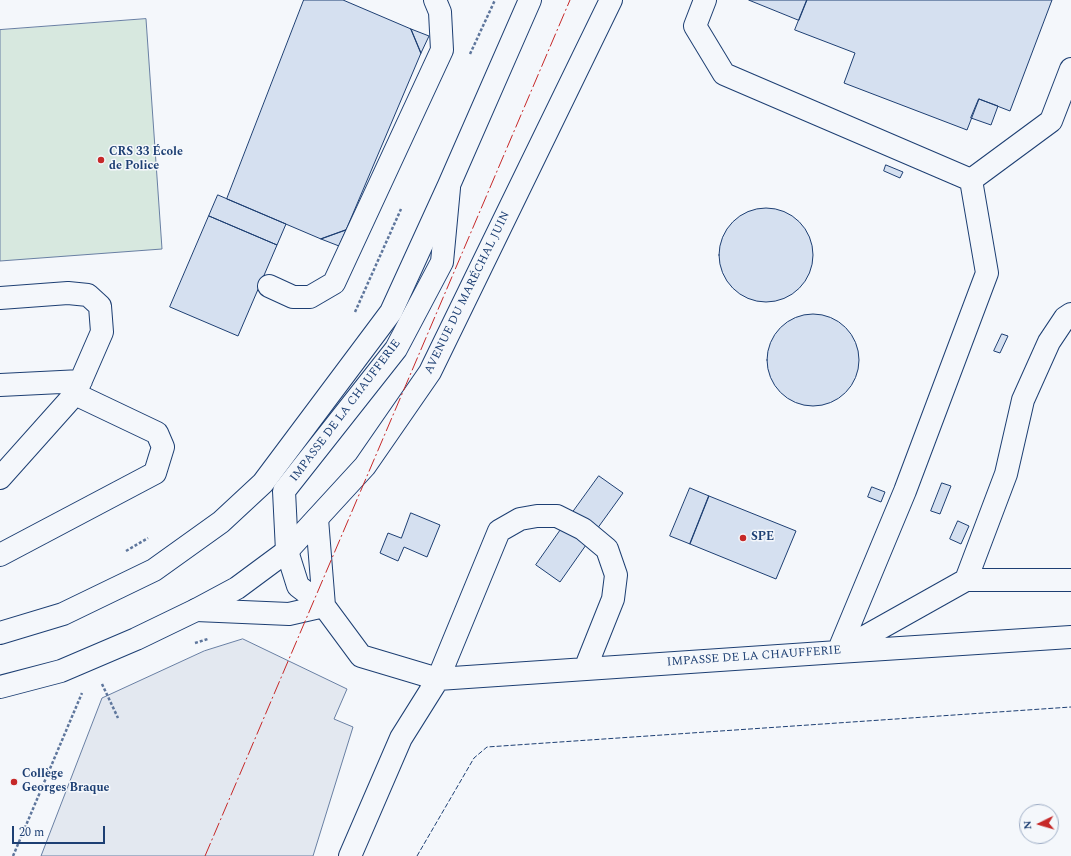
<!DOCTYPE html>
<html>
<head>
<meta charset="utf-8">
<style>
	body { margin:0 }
	#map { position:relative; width:1071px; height:856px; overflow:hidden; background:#f4f7fb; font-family:Spectral,serif }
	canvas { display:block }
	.north { position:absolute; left:1019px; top:804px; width:40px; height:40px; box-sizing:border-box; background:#f4f7fb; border:1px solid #9eadc5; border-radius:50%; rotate:265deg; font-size:11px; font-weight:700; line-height:16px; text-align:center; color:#1d3f73 }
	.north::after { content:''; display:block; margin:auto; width:14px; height:18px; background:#c62828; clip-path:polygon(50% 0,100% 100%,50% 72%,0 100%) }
	.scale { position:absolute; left:12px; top:826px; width:93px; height:18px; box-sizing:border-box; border:2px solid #1d3f73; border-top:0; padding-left:5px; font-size:12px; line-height:14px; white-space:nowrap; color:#1d3f73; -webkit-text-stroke:3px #f4f7fb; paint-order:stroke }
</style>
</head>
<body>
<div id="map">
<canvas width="1071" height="856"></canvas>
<div class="north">N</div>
<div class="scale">20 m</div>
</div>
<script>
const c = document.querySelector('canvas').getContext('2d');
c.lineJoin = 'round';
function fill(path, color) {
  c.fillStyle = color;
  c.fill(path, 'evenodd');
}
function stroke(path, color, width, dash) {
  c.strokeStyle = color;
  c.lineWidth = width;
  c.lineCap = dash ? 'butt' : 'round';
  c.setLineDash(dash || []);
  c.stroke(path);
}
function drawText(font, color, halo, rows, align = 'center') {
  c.font = font + ' Spectral,serif';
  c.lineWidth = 3;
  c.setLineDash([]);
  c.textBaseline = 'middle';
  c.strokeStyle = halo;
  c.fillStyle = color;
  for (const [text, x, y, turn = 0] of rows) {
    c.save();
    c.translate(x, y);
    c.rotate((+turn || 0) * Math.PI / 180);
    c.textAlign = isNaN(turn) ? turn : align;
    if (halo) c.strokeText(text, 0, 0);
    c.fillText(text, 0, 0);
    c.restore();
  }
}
const green = new Path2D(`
	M146,19L162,249L0,261V30Z`);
fill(green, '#d7e8df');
stroke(green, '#687fa3', 1);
const parking = new Path2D(`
	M243,639L347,689L334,719L353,727L313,856H41L102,698L204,651Z`);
fill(parking, '#e3e8f0');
stroke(parking, '#687fa3', 1);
const building = new Path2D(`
	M304,0H343L411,29L421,53L346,230L321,239L227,199Z
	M749,0H807L799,20Z
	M807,0H1052L1010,111L979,99L967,130L844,83L855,53L795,30Z
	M411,29L429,36L421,53Z
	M979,99L998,106L991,125L971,118Z
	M886,165L903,172L900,178L884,171Z
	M218,195L286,224L277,245L209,216Z
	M719 255a47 47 0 1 1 94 0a47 47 0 1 1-94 0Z
	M209,216L277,245L238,336L170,307Z
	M346,230L339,246L321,239Z
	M767 360a46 46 0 1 1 92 0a46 46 0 1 1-92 0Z
	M1002,334L1008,336L1000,353L994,351Z
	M599,476L623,493L597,529L573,512Z
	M942,483L951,486L940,514L931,511Z
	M872,487L885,492L881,502L868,497Z
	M690,488L709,496L690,544L670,536Z
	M709,496L796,531L776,579L690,544Z
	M411,513L440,525L427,557L404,547L398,561L380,553L388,533L401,538Z
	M958,521L969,526L961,544L950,539Z
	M562,528L586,545L560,582L536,565Z`);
fill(building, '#d5e0f0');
stroke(building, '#1d3f73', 1);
const minor = new Path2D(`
	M705,0L695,26L724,74L971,180
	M971,180L1051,121L1071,69
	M449,188L442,262L396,349L284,491L287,551L298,586L324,606L361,656L438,679L838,652L1071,637
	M269,286L293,297H310L334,283L442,50L440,12L435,0
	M0,298L68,293L88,295L100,306L102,332L75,394L0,478
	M0,385L81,381
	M317,519L324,606
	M0,555L155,473L163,447L157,433L75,394
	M966,580L1006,474L1023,400L1049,342L1065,318L1071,314
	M196,610L289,614L324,606
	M843,649L966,580H1071
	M838,652L905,491L987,273L971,180
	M350,856L401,738L438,679L499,531L520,519L537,516H557L583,529L607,549L616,575L613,599L585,669`);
const major = new Path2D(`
	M0,633L63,614L154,570L221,522L263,483L391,312L449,185L530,0
	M0,687L61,671L136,639L196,610L237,588L287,551L365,466L430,372L611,0`);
stroke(minor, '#1d3f73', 24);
stroke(major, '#1d3f73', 24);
stroke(new Path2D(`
	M470,54L495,0
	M355,312L401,209
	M126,551L148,538
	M195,643L208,639
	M102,684L118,718
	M13,856L82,693`), '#5e769c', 2.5, [3, 2]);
stroke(minor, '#f4f7fb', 22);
stroke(major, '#f4f7fb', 22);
stroke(new Path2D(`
	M417,856L474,758L487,747L1071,707`), '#1d3f73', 1, [5, 2]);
stroke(new Path2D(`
	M205,856L570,0`), '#c62828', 1, [14, 3, 2, 3]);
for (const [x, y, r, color] of [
	[101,160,4,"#c62828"],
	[743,538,4,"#c62828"],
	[14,782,4,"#c62828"]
]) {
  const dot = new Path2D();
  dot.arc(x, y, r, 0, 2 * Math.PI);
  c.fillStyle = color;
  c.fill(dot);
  stroke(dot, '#f4f7fb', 1.5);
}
drawText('bold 12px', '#1d3f73', '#f4f7fb', [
	["CRS 33 École",109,153],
	["de Police",109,167],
	["SPE",751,538],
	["Collège",22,775],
	["Georges Braque",22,789]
], 'left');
drawText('12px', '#1d3f73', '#f4f7fb', [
	["AVENUE DU MARÉCHAL JUIN",468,293,-64],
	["IMPASSE DE LA CHAUFFERIE",346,411,-53],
	["IMPASSE DE LA CHAUFFERIE",754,657,-4]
]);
</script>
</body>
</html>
